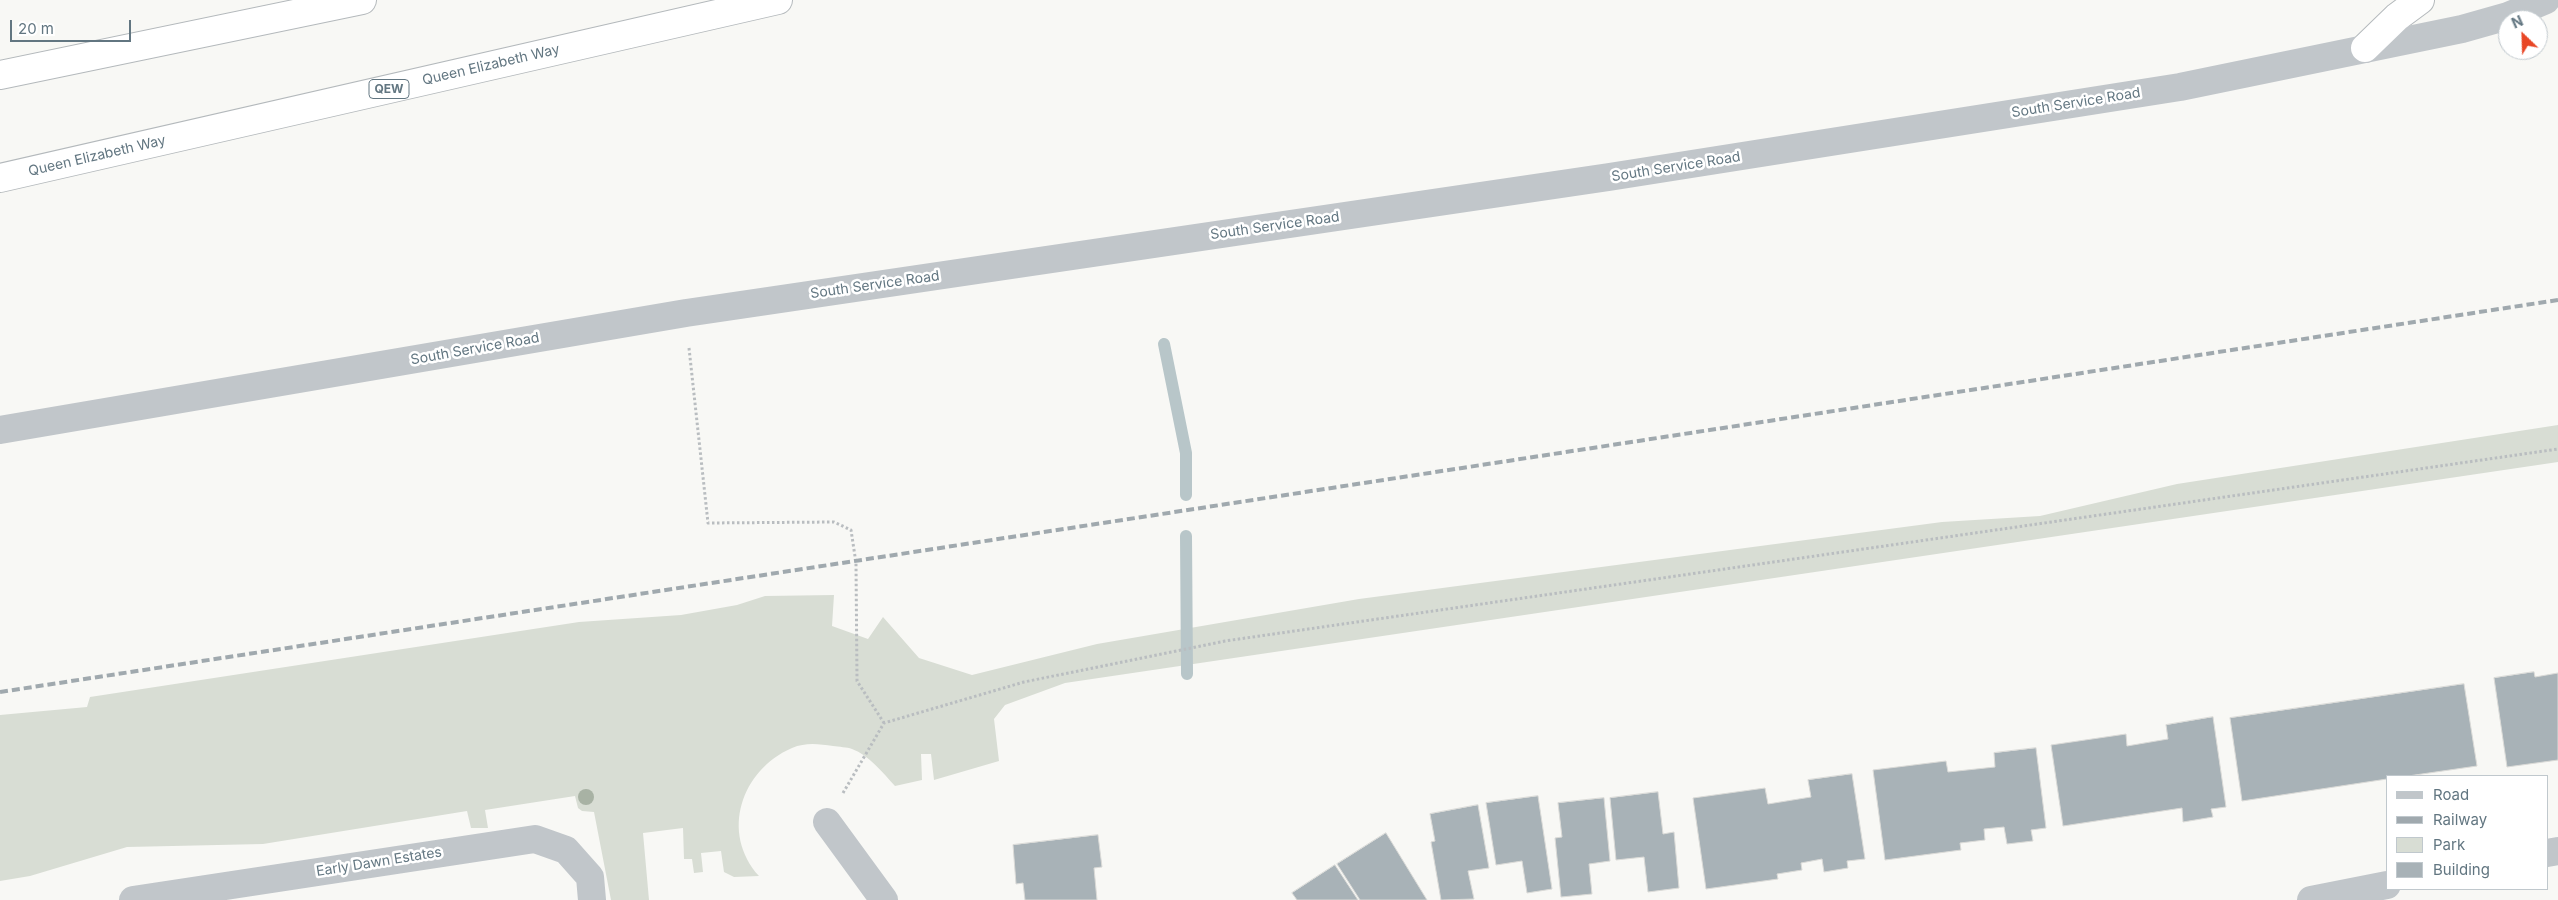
<!DOCTYPE html>
<html>
<head>
<meta charset="utf-8">
<style>
	body { margin:0 }
	#map { position:relative; width:2558px; height:900px; overflow:hidden; background:#f8f8f5; font-family:Inter,sans-serif }
	canvas { display:block }
	.legend { position:absolute; left:2386px; top:775px; width:162px; height:115px; box-sizing:border-box; background:#fff; border:1px solid #c0c8cd; margin:0; padding:6px 9px; list-style:none; font-size:15px; color:#627681 }
	.legend li { display:flex; align-items:center; gap:10px; height:25px }
	.legend b { width:25px; border:1px solid #c0c8cd }
	.north { position:absolute; left:2498px; top:10px; width:50px; height:50px; box-sizing:border-box; background:#fff; border:1px solid #c0c8cd; border-radius:50%; rotate:336deg; font-size:14px; font-weight:700; line-height:20px; text-align:center; color:#627681 }
	.north::after { content:''; display:block; margin:auto; width:18px; height:22px; background:#e84625; clip-path:polygon(50% 0,100% 100%,50% 72%,0 100%) }
	.scale { position:absolute; left:10px; top:20px; width:121px; height:22px; box-sizing:border-box; border:2px solid #627681; border-top:0; padding-left:6px; font-size:15px; line-height:18px; white-space:nowrap; color:#627681; -webkit-text-stroke:4px #fff; paint-order:stroke }
</style>
</head>
<body>
<div id="map">
<canvas width="2558" height="900"></canvas>
<ul class="legend">
<li><b style="height:6px;background:#c1c6ca"></b>Road</li>
<li><b style="height:6px;background:#a0a9ae"></b>Railway</li>
<li><b style="height:14px;background:#d8ddd4"></b>Park</li>
<li><b style="height:14px;background:#a8b2b7"></b>Building</li>
</ul>
<div class="north">N</div>
<div class="scale">20 m</div>
</div>
<script>
const c = document.querySelector('canvas').getContext('2d');
c.lineJoin = 'round';
function fill(path, color) {
  c.fillStyle = color;
  c.fill(path, 'evenodd');
}
function stroke(path, color, width, dash) {
  c.strokeStyle = color;
  c.lineWidth = width;
  c.lineCap = dash ? 'butt' : 'round';
  c.setLineDash(dash || []);
  c.stroke(path);
}
function drawText(font, color, halo, rows, align = 'center') {
  c.font = font + ' Inter,sans-serif';
  c.lineWidth = 5;
  c.setLineDash([]);
  c.textBaseline = 'middle';
  c.strokeStyle = halo;
  c.fillStyle = color;
  for (const [text, x, y, turn = 0] of rows) {
    c.save();
    c.translate(x, y);
    c.rotate((+turn || 0) * Math.PI / 180);
    c.textAlign = isNaN(turn) ? turn : align;
    if (halo) c.strokeText(text, 0, 0);
    c.fillText(text, 0, 0);
    c.restore();
  }
}
fill(new Path2D(`
	M2558,425V462L1065,683L1005,705L994,719L999,761L934,780L931,754H921L922,780L895,786C883,773 869,755 852,749C847,747 839,747 833,746C819,744 806,742 792,748C741,770 720,833 759,876L734,877L724,872L721,851L701,853L703,872L694,873L692,859H684L683,828L643,833L649,900H611L594,812L582,811L578,808L575,796L485,810L488,828H471L467,811L263,844L127,847L30,876L0,881V715L87,707L90,697L579,622L681,615L737,605L765,596L834,595L832,626L868,639L883,617L919,658L972,675L1097,644L1359,599L1942,522L2040,516L2177,484Z`), '#d8ddd4');
stroke(new Path2D(`
	M1164,344L1186,453V495
	M1186,536L1187,674`), '#b8c6c9', 12);
const building = new Path2D(`
	M2534,672L2535,677L2558,673V760L2507,767L2494,678Z
	M2464,684L2477,766L2408,776H2387V779L2242,801L2230,718Z
	M2213,717L2226,807L2211,809L2213,817L2183,822L2182,808L2063,826L2051,745L2126,734L2127,746L2168,739L2166,725Z
	M2036,748L2046,828L2031,830L2033,841L2007,844L2004,827L1984,829L1985,840L1960,843L1961,850L1885,860L1873,770L1946,761L1948,772L1995,767L1994,753Z
	M1852,774L1865,859L1847,861L1848,868L1824,872L1822,859L1801,863L1802,870L1777,874L1778,879L1706,889L1693,798L1765,788L1768,804L1811,797L1808,780Z
	M1658,792L1663,834L1674,832L1679,888L1648,892L1644,857L1616,860L1610,798Z
	M1538,796L1552,889L1527,893L1522,861L1496,865L1486,803Z
	M1604,798L1610,861L1589,864L1592,894L1561,897L1555,838L1562,837L1558,803Z
	M1478,805L1489,868L1468,871L1474,899L1441,900L1431,842L1435,841L1430,814Z
	M1386,833L1427,900H1360L1337,864Z
	M1098,835L1102,867L1094,868L1097,900H1025L1023,883L1016,884L1013,845Z
	M1335,865L1358,900H1297L1292,893Z`);
fill(building, '#a8b2b7');
stroke(building, '#dadad7', 1);
const highway = new Path2D(`
	M2365,48L2397,17L2420,0
	M0,75L362,0
	M0,178L778,0`);
stroke(highway, '#b4b9bc', 30);
stroke(new Path2D(`
	M689,348L708,523L834,522L851,530L856,563L857,681L884,723
	M843,793L884,723L1024,682L1225,641L2558,449`), '#b9bdc0', 3, [2.5, 2.5]);
stroke(new Path2D(`
	M0,430L686,313L1609,177L2180,87L2462,29L2508,16L2546,0
	M827,822L884,900
	M2547,853L2558,851
	M133,900L535,839L566,850L590,877L592,900
	M2311,900L2387,885`), '#c1c6ca', 28);
stroke(highway, '#fff', 28);
stroke(new Path2D(`
	M0,692L2558,300`), '#a0a9ae', 4, [8, 4]);
c.fillStyle = '#a8b2a4';
for (const [x, y] of [
	[586,797]
]) {
  c.beginPath();
  c.arc(x, y, 8, 0, 2 * Math.PI);
  c.fill();
}
for (const [x, y, w] of [
	[389,89,40]
]) {
  const box = new Path2D();
  box.roundRect(x - w / 2, y - 9.5, w, 19, 4);
  c.fillStyle = '#fff';
  c.fill(box);
  stroke(box, '#627681', 1);
}
drawText('bold 12px', '#627681', null, [
	["QEW",389,89]
]);
drawText('14px', '#627681', '#fff', [
	["Queen Elizabeth Way",491,65,-13],
	["South Service Road",2076,103,-9],
	["Queen Elizabeth Way",97,156,-13],
	["South Service Road",1676,167,-9],
	["South Service Road",1275,226,-8],
	["South Service Road",875,285,-8],
	["South Service Road",475,349,-10],
	["Early Dawn Estates",379,862,-9]
]);
</script>
</body>
</html>
